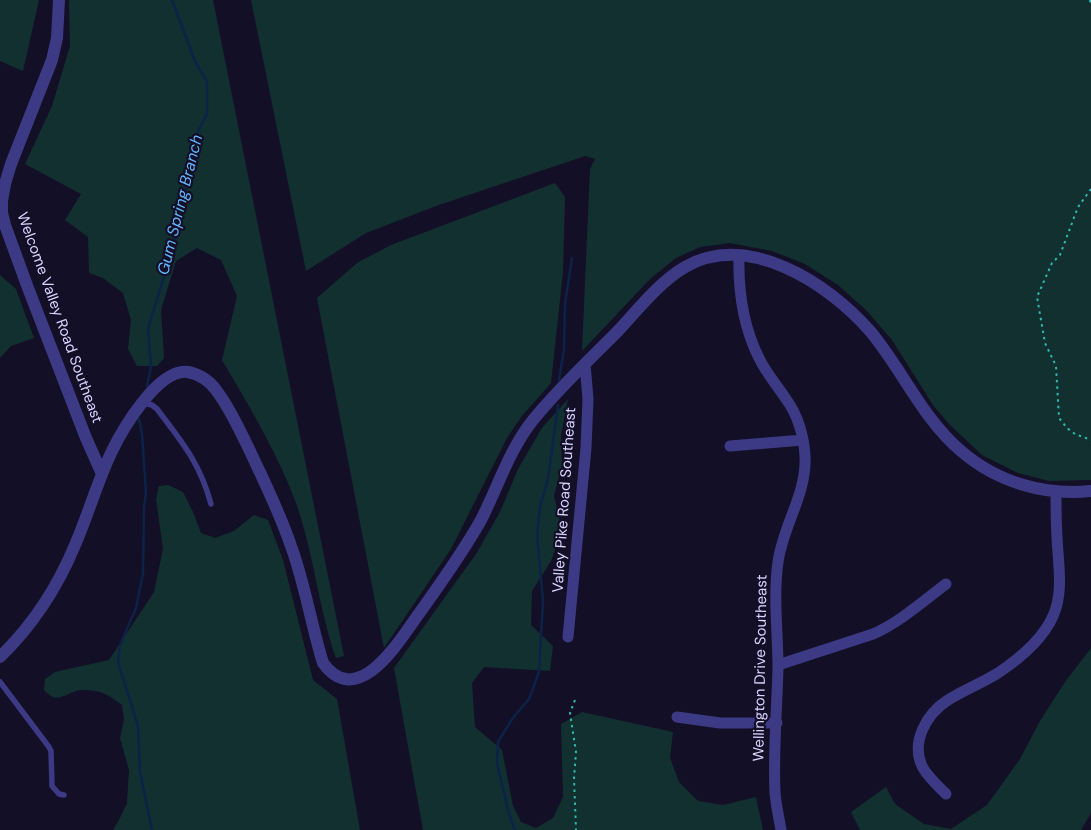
<!DOCTYPE html>
<html>
<head>
<meta charset="utf-8">
<style>
	body { margin:0 }
	canvas { display:block; background:#130f26 }
</style>
</head>
<body>
<canvas width="1091" height="830"></canvas>
<script>
const c = document.querySelector('canvas').getContext('2d');
c.lineJoin = 'round';
function fill(path, color) {
  c.fillStyle = color;
  c.fill(path, 'evenodd');
}
function stroke(path, color, width, dash) {
  c.strokeStyle = color;
  c.lineWidth = width;
  c.lineCap = dash ? 'butt' : 'round';
  c.setLineDash(dash || []);
  c.stroke(path);
}
function drawText(font, color, halo, rows, align = 'center') {
  c.font = font + ' "DM Sans",sans-serif';
  c.lineWidth = 4.5;
  c.setLineDash([]);
  c.textBaseline = 'middle';
  c.strokeStyle = halo;
  c.fillStyle = color;
  for (const [text, x, y, turn = 0] of rows) {
    c.save();
    c.translate(x, y);
    c.rotate((+turn || 0) * Math.PI / 180);
    c.textAlign = isNaN(turn) ? turn : align;
    if (halo) c.strokeText(text, 0, 0);
    c.fillText(text, 0, 0);
    c.restore();
  }
}
fill(new Path2D(`
	M0,0H39L23,71L0,61Z
	M69,0H213L344,656L336,658C318,607 314,553 296,503C277,452 249,406 222,360L237,296L221,260L197,248L176,261L161,310L164,358L157,366H137L128,349L131,320L123,293L103,278L89,273L88,237L65,220L81,194L25,164L52,106L70,46Z
	M251,0H1091V480L1049,481L1018,473L982,455L949,424L933,405L892,340L866,310L838,285L805,264L772,251L730,243L700,247L676,258L650,279L582,351L590,169L595,159L585,156L436,206L366,233L306,271Z
	M555,183L565,197L563,272L551,383L521,417L507,438L451,549L384,648L317,298L357,263L391,245Z
	M0,275L16,289L34,338L11,346L0,358Z
	M568,399L561,435L562,465L554,496L562,530L551,561L532,591L531,625L553,646L550,671L484,667L472,683L475,727L502,750L513,806L521,822L536,828L553,818L563,797L561,724L582,712L673,732L670,758L679,782L698,801L723,805L756,797L763,830H423L394,668L476,554L500,512L518,469L542,428Z
	M168,485L183,492L193,512L201,533L215,538L234,531L254,515L268,520L283,560L313,680L337,699L360,830H113L119,820L127,803L129,770L120,738L124,720L122,705C109,695 101,690 83,690C67,690 59,707 44,690L45,679L55,672L109,660L154,592L163,549L156,499L159,486Z
	M1091,648V813L1081,830H860L851,812L886,787L895,804L924,824L951,829L987,805L1020,759L1040,721L1065,682Z`), '#12302f');
stroke(new Path2D(`
	M559,380L564,350L565,304L572,258
	M147,386L151,367L148,329L179,227L196,135L207,114V82L195,61L172,0
	M139,419L142,434L146,493L144,507L143,574L136,608L120,645L118,662L138,726L140,772L152,830
	M515,830L509,814L497,763L498,742L512,719L529,699L539,672L543,601L537,535L540,506L548,479L558,405`), '#0c2248', 2.5);
stroke(new Path2D(`
	M1090,0L1091,5
	M1091,189L1078,207L1060,255L1052,263L1037,297L1045,343L1056,366L1059,418L1067,428L1075,434L1091,440
	M575,700L570,713L576,752L574,778L576,830`), '#2fb8b0', 2, [2.5, 4]);
stroke(new Path2D(`
	M143,403L152,405L157,409C182,442 200,463 211,504
	M0,682L49,747L51,751L52,786L59,794L64,795`), '#3d3a85', 5.5);
stroke(new Path2D(`
	M739,255C738,291 743,326 759,358C766,373 777,385 786,399C798,415 804,437 805,456C807,494 783,525 778,562C773,597 778,632 778,668C777,709 773,752 775,793C776,805 779,818 781,830
	M730,446L803,440
	M568,637L586,448L588,399L585,364
	M778,665L873,634C900,622 922,602 946,584
	M677,717L720,723H777
	M946,794C938,786 929,778 923,768C910,743 926,714 948,700C964,690 982,683 998,673C1019,659 1043,639 1053,616C1064,592 1058,563 1057,537C1056,522 1056,507 1056,492`), '#3d3a85', 11);
stroke(new Path2D(`
	M59,0L57,38L52,60L11,164L5,184L2,201V213L5,225L28,288L86,438L102,474
	M0,657C32,626 58,586 75,545C88,515 97,483 111,453C122,430 158,368 188,372C199,374 210,381 216,390C230,408 239,429 249,449C264,481 280,513 291,546C305,584 311,624 323,663C358,711 399,641 418,615C440,584 462,554 481,520C498,487 509,450 533,420C558,389 587,362 615,334C636,312 659,282 685,267C748,231 828,283 870,331C902,369 922,418 961,451C997,482 1044,496 1091,491`), '#3d3a85', 12);
drawText('15px', '#d9d4ff', '#130f26', [
	["Welcome Valley Road Southeast",59,318,70],
	["Valley Pike Road Southeast",565,500,-86],
	["Wellington Drive Southeast",761,668,-89]
]);
drawText('italic 16px', '#62b6ff', '#130f26', [
	["Gum Spring Branch",181,205,-76]
]);
</script>
</body>
</html>
